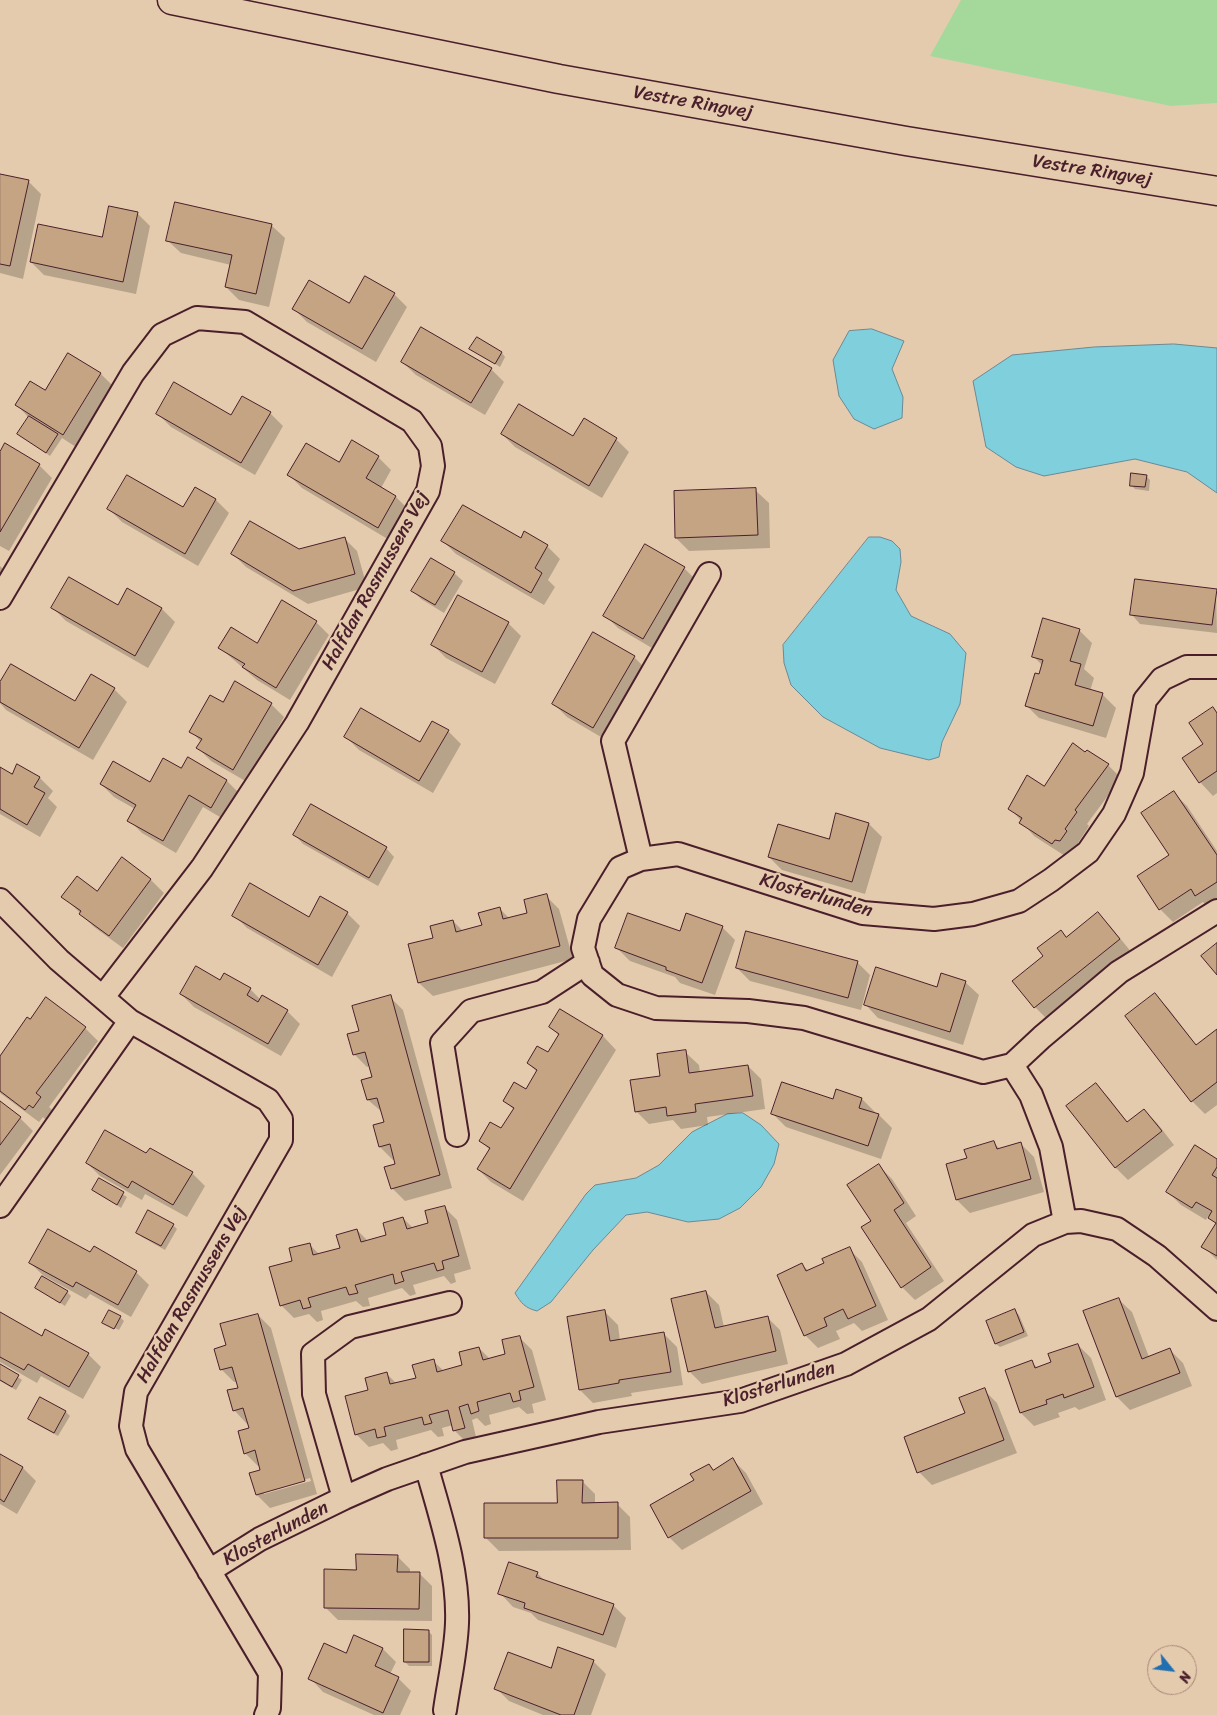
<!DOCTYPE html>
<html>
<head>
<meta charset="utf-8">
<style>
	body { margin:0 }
	#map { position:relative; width:1217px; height:1715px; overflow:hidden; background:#e5cbad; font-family:Sriracha,sans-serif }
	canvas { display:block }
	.north { position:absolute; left:1147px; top:1645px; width:50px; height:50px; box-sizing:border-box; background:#e5cbad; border:1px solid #a78679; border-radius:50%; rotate:119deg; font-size:14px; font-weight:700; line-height:20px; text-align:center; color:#4a1f2b }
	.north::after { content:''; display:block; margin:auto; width:18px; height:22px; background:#1f6fb2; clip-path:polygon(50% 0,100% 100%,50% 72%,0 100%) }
</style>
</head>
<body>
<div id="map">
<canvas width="1217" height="1715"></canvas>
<div class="north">N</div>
</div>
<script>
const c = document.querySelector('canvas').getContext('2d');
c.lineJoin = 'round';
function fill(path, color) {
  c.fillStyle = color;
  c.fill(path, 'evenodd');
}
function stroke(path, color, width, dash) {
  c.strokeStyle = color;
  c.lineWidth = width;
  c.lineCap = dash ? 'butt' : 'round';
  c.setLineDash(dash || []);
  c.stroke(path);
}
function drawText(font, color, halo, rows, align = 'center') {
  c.font = font + ' Sriracha,sans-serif';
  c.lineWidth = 4.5;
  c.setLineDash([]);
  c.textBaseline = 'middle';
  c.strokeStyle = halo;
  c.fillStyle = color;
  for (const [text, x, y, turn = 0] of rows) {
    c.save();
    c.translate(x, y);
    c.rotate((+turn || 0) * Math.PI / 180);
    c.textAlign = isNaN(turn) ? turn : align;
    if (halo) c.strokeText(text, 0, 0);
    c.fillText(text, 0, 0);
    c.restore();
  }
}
fill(new Path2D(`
	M961,0H1217V103L1171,106L930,56Z`), '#a5d99b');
const water = new Path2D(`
	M872,329L904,341L892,369L903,397L902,418L874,429L854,419L839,396L833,360L849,331Z
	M1174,344L1217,348V493L1187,472L1135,459L1044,476L1016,467L986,447L973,381L1012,355L1094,347Z
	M869,537H880L892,541L900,549L901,562L896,590L911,616L950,634L966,653L960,704L942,742L939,757L929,760L880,748L823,717L791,685L784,663L783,645Z
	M743,1113L761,1125L779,1144L774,1164L761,1187L740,1208L719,1219L688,1222L647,1212L626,1215L593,1250L551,1302L537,1311C525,1308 521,1303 515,1293L586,1194L595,1185L636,1178L659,1165L692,1132L727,1114Z`);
fill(water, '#80cfdd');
stroke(water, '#6a8996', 1);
fill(new Path2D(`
	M0,175L28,181L41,194L23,279L0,273Z
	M137,213L150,226L136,294L44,275L31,262L103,239Z
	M271,225L285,238L269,307L239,300L226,287L231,265L181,253L167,240Z
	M394,294L407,307L376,362L307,322L294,309L350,305Z
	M471,349L502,353L505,357L500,367Z
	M68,354L101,374L114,387L76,447L62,438L50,456L19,434L29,418L17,405L45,392Z
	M402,362L491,369L504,382L485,415L416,375Z
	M270,413L283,426L255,475L171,427L158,414L232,417Z
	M502,434L616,439L629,452L602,498L515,447Z
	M0,455L39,465L52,478L9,551L0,546Z
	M378,457L391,470L381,488L396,497L409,510L391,541L302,488L289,475Z
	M1146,476L1150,480L1149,491L1135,489L1131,485Z
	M196,488L216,500L229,513L198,566L122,522L109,509H184Z
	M755,490L769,503L770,548L689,551L676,538Z
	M344,538L357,551L367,587L308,604L246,567L233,554L299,550Z
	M521,540L547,546L560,559L548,580L555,587L544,605L456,554L443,541Z
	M645,546L684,568L697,581L657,651L618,628L605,615Z
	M0,566L5,571L0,579Z
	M454,573L463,581L444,613L421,599L413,591Z
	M1216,590L1217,633L1140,624L1132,615Z
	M118,607L162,609L175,622L148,668L66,621L53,608Z
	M316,622L329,635L290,700L257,680L220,648L258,645Z
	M508,623L521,636L495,684L446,658L433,645Z
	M1079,630L1092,643L1084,669L1094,678L1090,691L1103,695L1116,708L1106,738L1039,718L1026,705L1043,666L1033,656Z
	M634,657L647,670L606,740L567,717L554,704Z
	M0,685L75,703L114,689L127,702L93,760L6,710L0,703Z
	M223,704H271L284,717L247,782L211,761L198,748L201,742L191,731Z
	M1213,708L1217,713V793L1213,796L1200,782Z
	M448,731L461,744L433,793L359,750L346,737L420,744Z
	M1086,753L1108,765L1121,778L1087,824L1089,826L1078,843L1080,845L1074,853H1068L1065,856L1034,836L1010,808L1044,787Z
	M18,765L40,778L53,791L48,798L57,807L40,837L0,814V769L12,775Z
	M182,769L227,781L240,794L225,820L203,807L176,853L142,833L129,820L135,809L114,797L101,784L150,783Z
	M1174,793L1187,806L1217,851V903L1209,908L1203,902L1173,922L1160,909L1170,855Z
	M869,824L882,837L865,894L782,870L769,857L829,841Z
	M295,835L386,848L394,857L378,886L303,844Z
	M122,858L151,880L164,893L123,948L94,927L63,896L97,893Z
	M546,896L559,909L573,959L433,996L419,983L435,938L453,921L463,931L483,926L500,909L510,919L529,914Z
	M347,913L360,926L332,977L247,928L234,915L309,918Z
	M1098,914L1111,927L1132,953L1048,1020L1035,1007L1014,981L1045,956L1061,931L1067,938Z
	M722,927L735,940L715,995L680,983L675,977L630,961L617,948L681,933Z
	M857,962L870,975L861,1010L750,981L737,968Z
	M224,975L250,989L261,1000L287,1011L300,1024L281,1056L194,1007L181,994L220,982Z
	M965,982L979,995L963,1045L878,1018L865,1004Z
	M1155,995L1168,1008L1197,1046L1217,1031V1105L1205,1114L1192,1101Z
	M390,997L403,1010L452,1188L405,1201L392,1188L397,1165L395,1159L393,1160L380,1147L385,1123L382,1112L368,1100L373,1078L370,1066L367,1067L354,1054L361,1032Z
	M561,1011L603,1036L616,1050L523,1201L491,1182L478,1169L490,1150L480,1141L502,1130L514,1110L504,1100L526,1090L537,1072L528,1063L549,1054L559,1036L551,1027Z
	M30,1020L85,1028L98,1041L49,1107L53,1111L46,1120L43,1117L39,1122L0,1093V1058Z
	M685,1052L699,1065L700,1073L748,1066L761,1079L765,1109L707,1117L708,1125L681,1129L673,1120L649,1124L636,1111L662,1077Z
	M1096,1085L1109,1098L1128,1123L1144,1110L1157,1123L1174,1145L1128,1180L1115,1167Z
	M862,1099L875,1112L874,1114L879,1115L892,1128L881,1159L786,1127L773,1114Z
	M0,1103L20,1118L33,1131L0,1175Z
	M994,1143L1001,1150L1021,1144L1034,1157L1044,1192L970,1213L957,1200L968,1159Z
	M147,1155L192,1173L205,1186L187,1217L145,1194L142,1200L100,1176L87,1163Z
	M1217,1160V1260L1203,1246L1216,1224L1208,1216L1206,1220L1181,1205L1168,1192Z
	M879,1166L892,1179L916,1216L906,1223L944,1281L915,1300L902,1287L873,1221Z
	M100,1180L127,1197L121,1208L94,1190Z
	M444,1207L457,1220L471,1269L454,1274L456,1282L451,1284L444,1276L413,1285L416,1294L410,1296L402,1288L368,1298L370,1306L363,1307L356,1301L321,1311L323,1320L317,1322L309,1314L294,1318L281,1305L294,1262L309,1244L320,1255L341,1249L357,1230L368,1241L388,1236L403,1218L414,1229L430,1224Z
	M173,1225L177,1229L165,1250L142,1237L138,1233Z
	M849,1249L862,1262L888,1320L862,1331L854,1323L836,1331L840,1339L818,1348L805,1335L802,1265L809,1271L826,1264Z
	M91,1254L136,1272L149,1285L131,1317L90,1294L86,1299L44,1276L30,1263Z
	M37,1288L67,1292L71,1296L65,1306Z
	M706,1292L719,1305L724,1327L767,1317L780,1330L788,1364L702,1384L689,1371Z
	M1118,1299L1132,1312L1149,1357L1170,1350L1183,1363L1192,1386L1130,1410L1117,1397L1085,1312Z
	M1015,1311L1019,1315L1028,1336L1000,1347L996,1344Z
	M605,1312L618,1325L620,1341L664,1334L677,1347L683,1385L631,1393L632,1396L593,1403L580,1390Z
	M0,1315L42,1338L88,1354L101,1367L83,1399L41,1376L37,1383L0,1362Z
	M258,1315L271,1328L317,1494L270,1508L257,1495L262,1471L260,1465L258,1466L245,1453L250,1429L248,1423L247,1424L234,1410L239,1388L237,1382H234L221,1369L227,1346ZM310,1478L311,1481L264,1494V1492Z
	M120,1317L124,1321L119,1330L106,1324V1325L103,1323Z
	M519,1337L532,1350L546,1400L532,1404L534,1413L527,1414L519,1407L489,1415L491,1424L485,1426L477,1418L472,1420L477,1441L467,1443L454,1430L453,1425L442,1428L444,1436L438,1437L431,1430L396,1440L398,1449L391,1451L383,1443L369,1447L356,1434L370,1391L386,1373L397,1384L417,1379L433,1361L444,1371L464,1366L479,1348L490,1359L507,1355Z
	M1078,1345L1091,1358L1106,1400L1079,1410L1075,1407L1058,1413L1060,1417L1034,1426L1021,1413L1031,1362L1038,1368L1053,1363Z
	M0,1365L22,1380L16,1390L0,1381Z
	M984,1390L997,1403L1017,1453L932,1485L919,1472Z
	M41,1398L66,1412L70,1416L58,1436L34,1423L30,1419Z
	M0,1455L23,1468L36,1481L17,1514L0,1504Z
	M733,1460L746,1473L763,1504L682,1550L669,1537L695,1481L709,1465L714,1471Z
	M582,1481L595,1494V1504H617L630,1517L631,1550L499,1551L486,1538L558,1504Z
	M397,1556L410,1569V1573H419L432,1586V1621L338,1620L325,1607L358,1571Z
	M537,1573L545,1581L613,1605L626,1618L616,1648L538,1620L531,1613L513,1607L500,1593Z
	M428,1631L432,1635V1666H409L405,1662Z
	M355,1636L383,1649L396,1662L390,1674L398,1678L411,1691L400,1715H374L323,1692L310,1678L347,1654Z
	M593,1661L606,1674L591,1715H543L509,1701L496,1688L552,1670Z`), '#0003');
const building = new Path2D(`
	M0,174L29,180L10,266L0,264Z
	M175,202L272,224L256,294L225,287L232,255L166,241Z
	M109,206L138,212L123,282L30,262L38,224L102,237Z
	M365,276L395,293L362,349L292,309L309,280L349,303Z
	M421,327L492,368L471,403L401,362Z
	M477,337L502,352L495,364L469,349Z
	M68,353L101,373L63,435L15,405L30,381L45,390Z
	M174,382L231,415L242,396L271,412L241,463L156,414Z
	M519,404L573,436L584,418L617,438L589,486L501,434Z
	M29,416L58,434L46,453L17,434Z
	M352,440L379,456L366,478L396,496L378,528L287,475L306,443L339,462Z
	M5,443L40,464L0,532V452Z
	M1131,473L1147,475L1145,487L1130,486Z
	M127,475L183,507L195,487L216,499L185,554L107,509Z
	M756,488L758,535L675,538L674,491Z
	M463,505L521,538L524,531L548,545L535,568L542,573L531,593L441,541Z
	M250,521L299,549L345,537L355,574L293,591L231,554Z
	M645,544L685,567L643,639L603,616Z
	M431,558L455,572L435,605L411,591Z
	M69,577L118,605L127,588L162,608L135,656L51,608Z
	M1135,579L1217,589L1212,625L1130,615Z
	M458,595L509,622L482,672L431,645Z
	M282,600L317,621L276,688L242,667L245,664L218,648L231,627L257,643Z
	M1043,618L1080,629L1070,661L1081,664L1075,685L1103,693L1093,726L1025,706L1035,673L1039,674L1043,660L1032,657Z
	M593,632L635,656L593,728L552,704Z
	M11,664L75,701L91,674L115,688L79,748L0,702V682Z
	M235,681L272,703L233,770L196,748L202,739L189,732L210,695L223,702Z
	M1213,707L1217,713V771L1199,783L1182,758L1203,744L1189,723Z
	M361,708L420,742L432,721L449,730L419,781L344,737Z
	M1073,743L1085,752L1087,750L1109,764L1075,810L1077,812L1065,829L1067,831L1060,841L1055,840L1052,844L1019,823L1022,818L1008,809L1027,775L1044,786Z
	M188,757L227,780L211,808L189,795L163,841L127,821L136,805L100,784L113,761L150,782L163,758L181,768Z
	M17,764L40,777L34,787L45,793L27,825L0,809V767L12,774Z
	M1174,791L1217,855V882L1195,896L1191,889L1159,910L1137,876L1169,855L1141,813Z
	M311,804L387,847L369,878L293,835Z
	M836,813L869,823L852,882L768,857L778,824L829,839Z
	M122,857L151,879L109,936L79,914L81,911L61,897L77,876L97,891Z
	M250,883L309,917L320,896L348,912L318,965L232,916Z
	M547,894L560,946L418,983L408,944L433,938L430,926L453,920L456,932L482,925L478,913L500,907L503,919L527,913L524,900Z
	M1098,912L1120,939L1034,1008L1012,981L1043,956L1037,948L1061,930L1066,937Z
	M628,913L680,931L686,913L723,926L702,983L666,970V967L615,948Z
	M746,931L858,961L848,998L736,968Z
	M1217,943V975L1201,956Z
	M196,966L220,980L224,973L251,988L247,995L258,1002L262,995L288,1010L268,1044L180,994Z
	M876,967L937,987L941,973L966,981L950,1032L864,1005Z
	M1155,993L1196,1045L1217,1029V1082L1191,1102L1125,1016Z
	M391,995L440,1175L391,1189L384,1167L395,1164L390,1144L379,1147L373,1125L384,1122L377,1098L367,1100L361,1080L372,1077L365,1052L353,1055L347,1034L359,1031L352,1006Z
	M46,997L86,1027L36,1093L41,1097L33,1108L29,1105L25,1110L0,1091V1056L27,1017L30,1019Z
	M560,1009L603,1035L510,1189L477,1169L490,1148L479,1141L490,1122L501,1128L514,1108L503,1101L514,1082L526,1089L537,1070L527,1063L537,1046L548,1052L559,1034L549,1027Z
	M686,1050L689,1073L748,1065L753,1096L695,1104L696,1112L667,1116L666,1107L635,1112L630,1080L660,1076L657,1054Z
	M782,1082L833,1099L836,1089L862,1098L859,1108L879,1114L868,1146L771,1114Z
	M1096,1083L1127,1122L1144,1109L1162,1131L1115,1168L1066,1106Z
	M0,1101L21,1117L0,1145Z
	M105,1130L146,1153L150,1148L193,1172L173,1205L132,1181L128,1188L86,1163Z
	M994,1141L997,1149L1021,1142L1031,1179L956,1200L946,1164L967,1158L964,1150Z
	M1195,1145L1217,1159V1167L1212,1175L1217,1178V1256L1201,1247L1216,1223L1208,1218L1212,1211L1196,1202L1192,1208L1166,1192Z
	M879,1164L904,1203L894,1210L931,1267L901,1288L861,1227L871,1221L847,1185Z
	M99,1178L124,1192L117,1205L92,1190Z
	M445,1206L459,1256L442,1261L444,1269L437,1271L434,1263L401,1272L404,1281L395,1284L393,1274L355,1285L358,1293L349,1295L346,1287L308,1298L311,1307L303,1309L300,1300L280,1306L269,1267L292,1261L289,1248L310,1243L313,1255L340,1248L336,1235L357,1229L361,1242L386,1235L383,1223L403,1217L407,1229L428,1223L425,1211Z
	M148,1210L174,1224L161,1246L136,1233Z
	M48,1229L90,1252L94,1246L137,1271L118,1305L76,1282L73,1287L29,1263Z
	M850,1247L876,1306L848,1319L843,1309L824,1318L827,1326L804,1336L777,1275L802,1263L806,1271L824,1263L822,1259Z
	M42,1276L68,1291L60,1303L35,1288Z
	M706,1291L715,1328L768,1316L776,1351L688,1372L671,1299Z
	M1119,1298L1142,1359L1170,1348L1180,1373L1116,1397L1083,1311Z
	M1015,1309L1024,1332L995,1344L986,1321Z
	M109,1310L121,1316L114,1329L102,1323Z
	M605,1310L610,1341L664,1332L671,1372L619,1380V1383L579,1390L567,1317Z
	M0,1312L42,1336L45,1329L89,1353L69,1387L28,1364L24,1370L0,1357Z
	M258,1314L305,1481L256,1495L249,1473L260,1470L255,1450L244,1454L238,1431L249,1428L243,1408L233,1411L227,1390L238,1388L232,1367L220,1370L214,1349L226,1345L220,1324Z
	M520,1336L534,1387L519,1391L521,1400L513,1402L510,1393L477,1402L479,1411L471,1414L468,1404L459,1407L465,1428L453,1431L448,1410L429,1415L432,1423L424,1425L422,1417L384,1427L386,1436L377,1438L375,1429L355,1435L345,1396L368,1390L365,1378L387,1372L390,1384L416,1378L412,1365L434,1359L437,1372L462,1365L459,1352L479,1347L483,1360L505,1354L502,1340Z
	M1078,1344L1094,1387L1064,1398L1063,1394L1046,1400L1047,1404L1020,1413L1005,1370L1032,1360L1035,1368L1051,1362L1048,1354Z
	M0,1364L19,1375L12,1387L0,1380Z
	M985,1388L1004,1440L917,1473L904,1437L965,1413L959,1398Z
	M40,1397L66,1411L54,1433L28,1419Z
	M0,1454L23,1467L4,1502L0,1499Z
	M733,1458L751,1491L668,1538L650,1505L694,1480L690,1474L709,1464L713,1470Z
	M557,1480H583L582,1503L618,1502V1538H484V1503H557Z
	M356,1554L398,1555L397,1572H420L419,1609L324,1608V1569L356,1570Z
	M509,1562L538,1572L536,1577L614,1604L603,1635L524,1608L525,1603L498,1594Z
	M404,1629L429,1630V1662H404Z
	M354,1635L383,1648L375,1666L399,1677L383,1713L308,1679L324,1643L346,1653Z
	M558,1647L594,1660L574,1715H561L494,1689L508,1652L551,1668Z`);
fill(building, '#c4a482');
stroke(building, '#4a1f2b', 1);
const street = new Path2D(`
	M0,598L133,373L162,335L197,318L245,322L412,421L430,446L433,466L428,491L297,723L202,868L103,997
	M1217,667H1187L1162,679L1145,700L1132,773L1114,814L1088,852L1051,880L1019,901L973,914L934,919L863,913L678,854L641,859L620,868L589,919L583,948L592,975L617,995L656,1008L748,1011L804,1018L983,1072L1012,1065L1042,1037L1119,972L1217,911
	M641,859L613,741L709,574
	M0,900L59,960L130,1021L268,1100L281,1119V1140L136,1392L131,1426L137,1449L270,1673L269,1708L266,1715
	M1012,1065L1031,1095L1051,1147L1065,1222
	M457,1135L442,1043L471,1011L542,992L588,962
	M0,1206L130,1021
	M426,1465C440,1515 459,1570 457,1623C456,1652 449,1682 445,1710
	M344,1498L314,1394L313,1354L350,1327L450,1303
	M209,1571L260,1539L344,1498L387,1479L465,1452L599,1422L740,1401L846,1364L929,1319L1033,1235L1065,1222L1081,1221L1117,1229L1157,1256L1217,1309`);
const primary = new Path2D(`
	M172,0L559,79L906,141L1217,191`);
stroke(street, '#4a1f2b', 26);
stroke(primary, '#4a1f2b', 31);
stroke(street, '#e5cbad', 22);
stroke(primary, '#e5cbad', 28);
drawText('19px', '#4a1f2b', '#e5cbad', [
	["Vestre Ringvej",693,103,10],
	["Vestre Ringvej",1092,171,9],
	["Halfdan Rasmussens Vej",376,581,-61],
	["Klosterlunden",816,896,16],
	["Halfdan Rasmussens Vej",192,1295,-60],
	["Klosterlunden",779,1385,-17],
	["Klosterlunden",276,1534,-28]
]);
</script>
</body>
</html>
